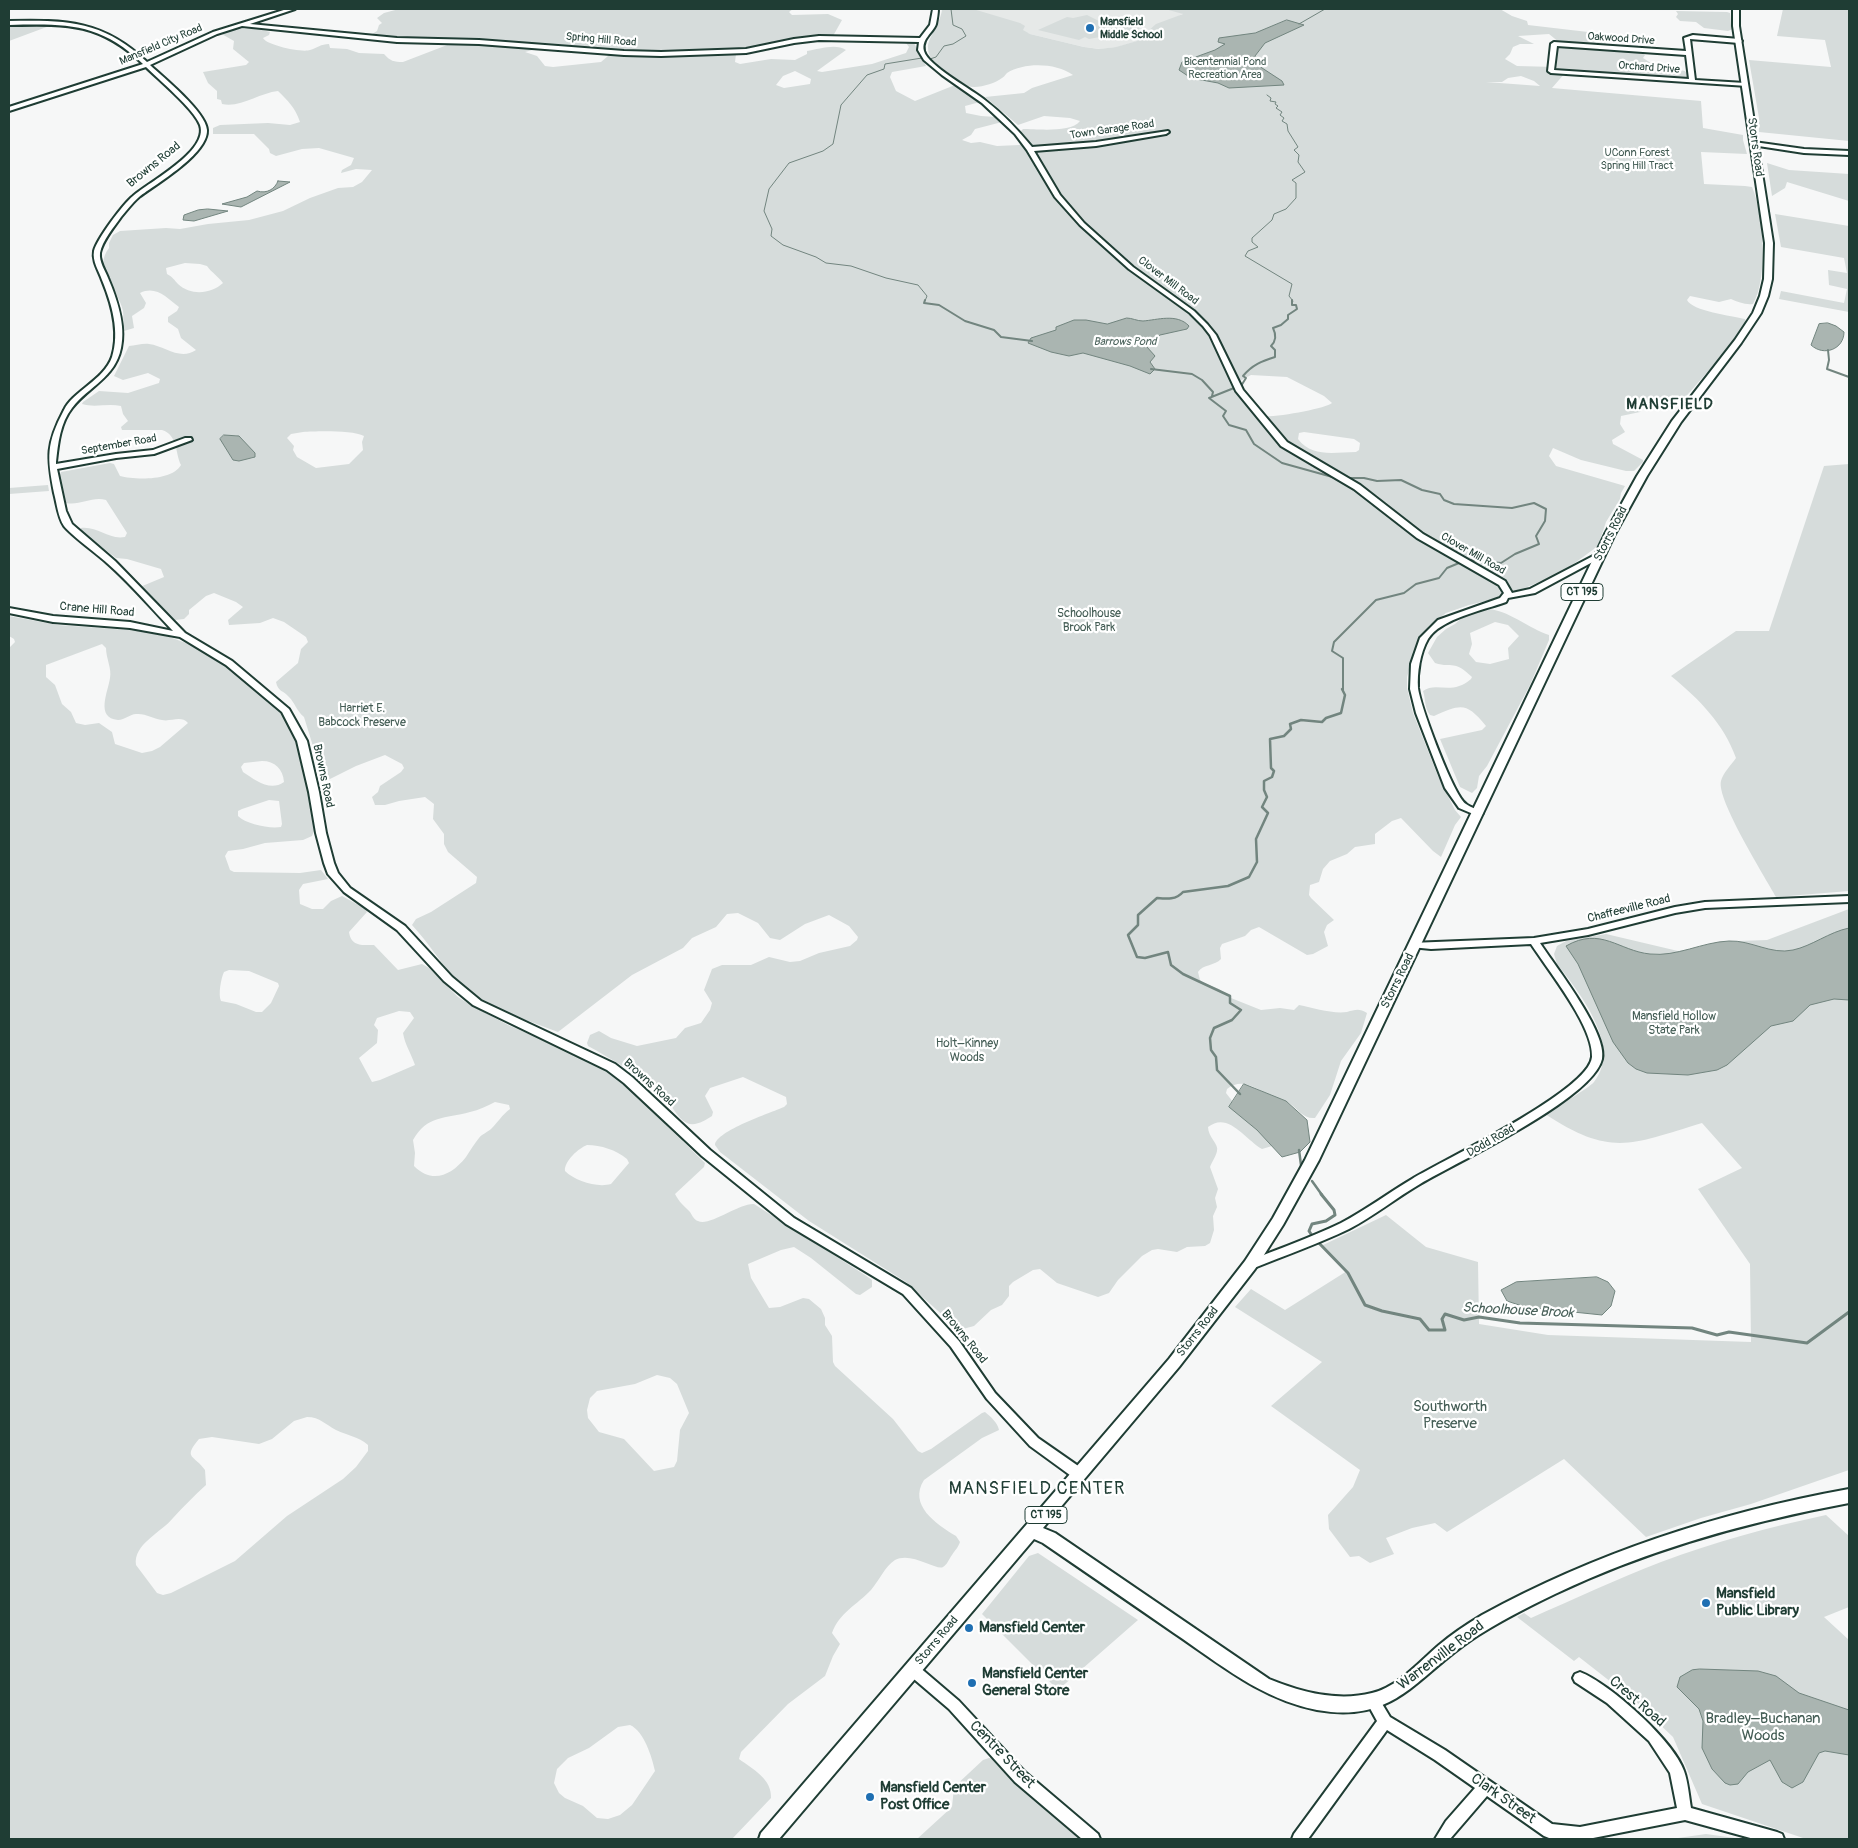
<!DOCTYPE html>
<html>
<head>
<meta charset="utf-8">
<style>
	body { margin:0 }
	#map { position:relative; width:1858px; height:1848px; overflow:hidden; background:#f6f7f7; font-family:Pangolin,sans-serif }
	canvas { display:block }
	.frame { position:absolute; inset:0; border:10px solid #1f3d34; pointer-events:none }
</style>
</head>
<body>
<div id="map">
<canvas width="1858" height="1848"></canvas>
<div class="frame"></div>
</div>
<script>
const c = document.querySelector('canvas').getContext('2d');
c.lineJoin = 'round';
function fill(path, color) {
  c.fillStyle = color;
  c.fill(path, 'evenodd');
}
function stroke(path, color, width, dash) {
  c.strokeStyle = color;
  c.lineWidth = width;
  c.lineCap = dash ? 'butt' : 'round';
  c.setLineDash(dash || []);
  c.stroke(path);
}
function drawText(font, color, halo, rows, align = 'center') {
  c.font = font + ' Pangolin,sans-serif';
  c.lineWidth = 4.5;
  c.setLineDash([]);
  c.textBaseline = 'middle';
  c.strokeStyle = halo;
  c.fillStyle = color;
  for (const [text, x, y, turn = 0] of rows) {
    c.save();
    c.translate(x, y);
    c.rotate((+turn || 0) * Math.PI / 180);
    c.textAlign = isNaN(turn) ? turn : align;
    if (halo) c.strokeText(text, 0, 0);
    c.fillText(text, 0, 0);
    c.restore();
  }
}
fill(new Path2D(`
	M962,9H1184L1185,10L1182,14L1135,42L1117,47L1100,49L1084,47L1030,34Z`), '#e6e9e8');
fill(new Path2D(`
	M399,9H793L789,12L792,15L828,14L842,20L833,36L742,49L736,54L735,62L740,64L771,59L795,60L807,54V51C819,49 836,43 846,50L817,71L822,72L872,64L906,53L909,47L906,43H914L926,66L892,72L890,77L896,91L915,101L955,85L980,102L965,106L966,113L981,116L996,117L1002,122L975,129L971,135L962,140L971,143L980,142L997,146L1019,145L1029,141L1021,131L1023,129C1037,129 1071,133 1080,121L1070,118L1044,116L1018,125L985,97L1024,93L1032,88L1073,75C1056,63 1025,62 1007,73C1006,74 1003,78 1002,78C994,84 977,89 968,86C958,82 952,75 943,69C936,64 928,58 928,48C927,39 941,23 942,9H973L1020,23L1025,26L1023,30L1030,34L1084,47L1099,49L1116,47L1137,41L1156,24L1183,14L1165,9H1500L1512,16L1527,21L1528,25L1605,34L1608,36L1605,40L1607,46L1619,50L1642,53L1645,55L1643,58L1654,65L1685,71L1688,75L1687,79L1565,73L1552,88L1701,101L1703,128L1743,135V140L1747,154L1701,152L1704,184L1745,186L1752,187C1764,214 1768,279 1753,304C1745,305 1738,302 1731,299L1719,302L1690,296L1687,300C1692,311 1732,316 1745,319L1746,323L1717,361L1682,401C1660,404 1659,391 1640,412L1621,416L1620,424L1625,432L1612,440L1613,444L1643,460V462L1634,471H1626L1581,460L1553,448L1549,456L1556,466L1625,486L1621,493L1620,499L1606,522L1598,546L1568,568L1555,575L1525,588L1500,595L1495,599L1469,605L1446,613L1429,626L1415,649L1407,677V688L1413,713L1438,776L1455,810L1461,817L1455,825L1441,857L1433,851L1401,818L1392,821L1375,834V844L1355,847L1347,854L1330,861L1323,869L1319,882L1310,885L1309,895L1311,898L1334,920L1327,925L1324,932L1328,946L1313,954L1307,955L1259,927L1251,930L1245,936L1222,944L1220,948L1221,959C1215,966 1203,964 1198,972L1200,980L1204,983L1219,989L1231,998L1261,1010L1280,1008L1294,1010L1299,1005C1314,1008 1332,1014 1347,1012C1355,1010 1359,1008 1367,1013L1361,1033L1341,1061L1330,1095L1315,1118C1303,1119 1298,1109 1289,1103C1283,1099 1276,1098 1270,1095C1255,1089 1243,1077 1227,1089L1226,1093L1233,1102L1235,1111L1258,1130L1272,1146L1262,1149C1245,1139 1228,1111 1208,1127C1208,1137 1219,1144 1217,1151C1216,1156 1212,1162 1210,1167L1218,1189L1215,1198L1217,1207L1213,1216L1214,1230L1210,1243L1205,1246L1187,1247L1177,1252L1158,1249L1152,1250L1142,1256L1118,1280L1109,1293L1098,1297L1057,1283L1040,1269L1033,1270L1013,1282L1009,1286V1296L1002,1305L991,1310L974,1326L959,1330L906,1282L809,1221L720,1152L715,1145C716,1131 770,1113 784,1107L787,1104L786,1097L743,1077L710,1088L705,1096L713,1112L712,1116C706,1120 695,1127 687,1123C676,1118 671,1102 662,1094C639,1076 614,1060 588,1046L587,1043L590,1035L599,1031L611,1038L637,1046L676,1038L685,1028L701,1023L710,1010L712,1003L704,990L712,969L722,965H751L769,957L790,962L800,961L819,953L850,946L857,940L858,937L849,926L829,915L805,924L780,940L770,938L758,923L738,913L727,914L716,927L692,938L683,948L632,975L558,1032C523,1018 485,1009 458,982C441,964 429,943 412,925L416,919L431,912L476,883L477,877L448,852L444,844V834L433,819L434,804L425,797L399,801L385,805H375L372,797L378,792L380,786L401,772L404,768L402,764L385,755L356,766L324,782L304,717C296,710 295,703 289,697C283,690 278,692 276,682L298,663L301,649L308,642L306,637L284,622L273,618L260,623L229,625L228,620L243,607L236,602L214,593L206,596L189,610V614L184,619L175,620L140,587L164,577L161,569L127,559L116,558L80,531L81,528C98,526 108,540 125,537L127,533L106,500C92,496 80,506 66,503L59,476L61,472L110,463L114,464L120,476C135,480 172,481 181,465C175,453 178,435 162,430H122L121,427L128,421L123,414L121,406C108,403 95,408 82,404L83,402L99,391L128,393L159,383L160,379L148,373L123,380L114,376L129,346C135,346 143,343 149,344C165,346 180,361 196,350L181,338L178,329L168,322V317L177,311L179,307C167,298 156,285 140,293L146,303L144,308L132,316L134,328L124,331C122,325 124,318 123,311C119,290 92,269 109,248V243L113,235L120,231L166,228L180,229L208,224L249,220L283,211L310,198L338,188L353,187L362,182L372,170L356,169L341,173L342,170L351,165L354,158L319,148L302,149L276,156L270,153L269,149L254,134H213V128L220,125L268,123L290,125L300,122C295,107 288,101 278,91C259,93 241,108 222,104L221,100L217,99V91L208,83L203,72L246,65L249,62L233,49L234,41L220,33C237,28 252,27 270,32L269,35L263,38C266,45 302,53 310,50C317,48 321,44 329,44L330,48L347,49L359,53L384,54C390,61 394,62 403,62L455,42L369,36L377,31L379,25L382,23L377,18L384,13ZM1549,34L1560,43L1555,58V67L1517,66L1505,59L1510,54L1513,47L1520,44H1534L1518,36ZM555,44L602,49L607,50L608,56L601,62L553,67L545,66L537,56L525,52ZM795,71L811,79L810,84L784,88L776,85L783,76ZM1521,76L1534,81L1540,86L1486,82H1502L1508,78ZM185,263L200,264L207,266C212,273 218,276 223,283C211,294 191,296 178,284C174,280 173,277 167,274L166,268ZM1251,375L1287,377L1324,396L1332,403C1325,409 1265,420 1257,415C1249,411 1237,393 1232,385ZM303,432C316,431 353,430 364,436L362,442L363,450L349,464L316,468L297,457L293,450L294,446L287,438L291,434ZM1304,432L1354,439L1360,443L1359,450L1356,452C1335,452 1312,458 1298,439L1299,433ZM232,435H236L255,453L254,458L233,460L223,443Z
	M1783,9H1849V141L1759,132V118L1749,60L1831,67L1825,40L1777,36Z
	M1676,11L1727,12L1730,13L1731,25L1733,29L1728,31L1704,28L1696,22L1680,21L1676,17L1678,14Z
	M1087,15L1099,21L1103,19L1140,28L1114,41L1100,37L1089,39L1085,37L1079,40L1038,30L1067,17L1073,18Z
	M9,25H52L9,41Z
	M1767,163L1789,170L1849,174V201L1787,182L1785,188L1772,196Z
	M1775,214L1849,226V312L1779,299L1781,291L1844,303L1847,289L1829,285L1828,270L1847,273L1844,258L1781,247Z
	M1849,464V891L1776,897C1765,877 1716,799 1721,781C1723,773 1731,765 1736,758C1724,724 1699,699 1671,676L1736,631H1769L1824,466Z
	M48,485L49,491L9,494V488Z
	M1486,609C1505,608 1530,629 1549,635V640L1530,685L1487,766L1479,776L1477,788L1472,793L1460,787L1440,739L1482,730L1486,726C1466,702 1462,704 1434,716L1430,715C1424,707 1426,700 1423,691C1436,681 1452,696 1471,679L1472,677C1453,659 1454,669 1435,663L1428,653L1437,637L1446,629L1455,624L1465,615ZM1495,622L1508,625L1519,636L1508,648L1509,659L1490,664L1476,662L1469,654L1472,644L1470,633Z
	M9,616L58,625L156,632L194,646L238,674L280,708L295,737L309,789L314,831L312,836L303,840L265,843L243,849L228,851L225,856L230,870L234,872L300,873L321,870L328,879L303,884L299,890L300,904L312,909H323L331,901L342,896L364,908L367,912L349,932C351,947 363,945 374,945L398,970L422,964L429,968L458,997L469,1004L508,1025L562,1048L613,1073L705,1163L704,1167L675,1194C679,1202 684,1206 690,1212C692,1215 694,1220 698,1221C709,1227 739,1203 754,1204L865,1275L872,1280V1287L860,1295L856,1294L811,1258L794,1247L781,1250L748,1264L751,1278L769,1308L780,1307L803,1298L809,1299L821,1309L825,1318V1325L832,1336L833,1362L835,1366L893,1419L918,1451L922,1453L931,1449L982,1413L985,1412C990,1416 998,1423 999,1430L982,1438L924,1480C908,1505 936,1524 956,1536L960,1542C958,1548 955,1550 952,1555C949,1559 947,1565 943,1567C937,1571 911,1551 895,1560C885,1566 879,1581 871,1590C858,1604 839,1613 832,1633L840,1644L833,1656L825,1676L788,1704L741,1752L739,1759C753,1769 772,1779 771,1798L732,1839H9V648L15,642L14,639L9,636ZM102,644L106,648C106,658 112,669 110,678C108,692 95,718 118,720C125,720 130,714 136,714C145,713 154,719 162,720C171,722 181,715 188,723L160,747L152,751L142,753L115,744L112,732L99,723L85,725L76,723L71,712L62,704L55,685L46,677V665ZM262,761C275,761 283,769 284,782C270,792 255,780 243,772L241,767L244,763ZM269,800L279,801L282,824L281,827C269,829 246,824 238,816V811L242,809ZM229,970L249,971L278,983L279,986L271,1003L262,1012H256L236,1004L221,1001C218,995 221,978 224,972ZM399,1011L410,1012L414,1018L403,1033C405,1045 411,1053 415,1065L380,1080L372,1082L359,1058L377,1043L378,1030L374,1025L377,1018ZM495,1102L509,1105L510,1109C502,1115 498,1122 491,1129C488,1132 482,1134 479,1138C474,1144 470,1151 466,1157C451,1176 432,1184 414,1166L415,1153L413,1140C427,1115 445,1119 470,1112C479,1110 487,1106 495,1102ZM587,1145C601,1145 616,1150 627,1159L629,1163L611,1184C597,1188 575,1181 565,1171C564,1161 579,1148 587,1145ZM657,1375L670,1378L677,1384L689,1413L680,1430L677,1461L674,1467L654,1471L624,1439L599,1432L588,1418L587,1410L590,1398L597,1391L635,1384ZM307,1417C320,1417 326,1425 336,1430C348,1436 358,1436 368,1445V1451L356,1467L343,1479L287,1516L235,1561L171,1593L163,1595L157,1593L136,1565C133,1544 162,1532 173,1518C184,1506 194,1496 206,1485L205,1470C195,1455 182,1459 199,1439L212,1437L259,1444L272,1439L294,1421ZM630,1725C644,1731 652,1757 655,1771L632,1805L620,1815L608,1819L597,1818L583,1806L565,1798L559,1793L554,1783L557,1769L568,1758L589,1748L618,1727Z
	M1849,909V1470L1751,1504L1701,1518L1646,1537L1564,1459L1447,1532L1435,1523L1412,1528L1386,1538L1394,1554L1370,1563L1359,1556L1350,1557L1329,1529L1328,1515L1353,1487L1360,1470L1271,1406L1322,1362L1235,1307L1251,1289L1285,1310L1347,1271L1321,1246L1386,1215L1426,1247L1478,1262L1479,1324L1548,1335L1751,1342L1750,1264L1698,1189L1742,1168L1702,1123C1632,1144 1612,1158 1545,1114C1556,1107 1588,1089 1594,1082C1623,1046 1578,991 1557,964L1554,954L1557,946L1566,941L1606,934L1678,951L1738,941L1767,940Z
	M1826,1515L1849,1536V1607L1824,1617L1849,1640V1839H1806L1702,1804L1673,1737L1634,1700L1579,1657L1574,1661L1517,1617L1524,1613L1531,1618C1574,1599 1617,1579 1661,1562C1714,1542 1770,1527 1826,1515Z
	M1038,1553L1138,1620L1058,1690L982,1614L1029,1556Z
	M989,1758L997,1759L1021,1785L1085,1839H917L952,1807L954,1787L983,1760Z
	M1706,1834L1742,1839H1671Z`), '#d6dcdb');
const water = new Path2D(`
	M1287,20L1304,25L1265,43L1255,56L1259,66L1282,81L1284,85L1229,88L1218,83L1191,78L1179,70L1182,62L1215,50L1225,44L1218,42L1219,38L1255,33Z
	M278,181L290,182L241,207L222,204L247,197L257,191C267,194 275,189 278,181Z
	M208,209L228,211L194,221L183,220L184,215L198,210Z
	M1127,318C1132,318 1137,321 1143,321C1157,320 1177,313 1189,326L1187,329L1160,335L1147,347L1155,356L1150,362L1155,369L1150,374L1130,366L1083,353L1069,356L1051,352L1028,343L1031,338L1056,330V327L1074,320H1086L1107,324Z
	M1828,323L1836,326L1844,332C1844,349 1824,357 1811,345L1819,324Z
	M224,435L239,436L255,453V457L239,461L233,460L220,439Z
	M1849,928V1000L1834,999L1810,1005L1793,1021L1771,1026L1727,1065L1717,1070L1688,1075L1647,1073L1636,1069L1628,1063L1613,1042L1578,964L1566,946C1601,926 1619,951 1650,954C1677,957 1702,942 1729,941C1751,940 1771,955 1793,950C1812,946 1829,932 1849,928Z
	M1244,1084L1286,1101L1307,1120L1310,1142L1300,1152L1282,1157L1257,1130L1229,1107Z
	M1597,1277L1608,1282L1615,1291L1611,1306L1602,1315L1525,1307L1507,1301L1501,1290L1516,1282Z
	M1700,1669L1758,1671L1776,1676L1799,1693L1849,1710V1755L1825,1751L1819,1753L1803,1782L1792,1788L1782,1782L1770,1760L1748,1772L1738,1784L1730,1785L1725,1783L1712,1769L1702,1748L1703,1721L1699,1709L1677,1687L1680,1677L1692,1670Z`);
fill(water, '#aab5b1');
stroke(water, '#72857f', 1);
stroke(new Path2D(`
	M1299,24L1325,9
	M922,58L885,64L884,69L867,75L841,105L833,144L823,151L789,163L769,189L764,211L772,229L771,236L783,245L816,257L826,263L851,266L886,278L918,285L927,296L925,301
	M930,59L936,57L944,46L953,44L966,36L962,29L953,25L951,9
	M1267,95L1271,98L1270,101L1276,102L1275,104L1278,106L1276,108L1282,112L1280,115L1284,118L1282,121L1287,124L1288,131L1298,147L1294,150L1299,155L1298,162L1305,172L1292,180L1296,183V198L1286,209L1274,214L1272,220L1252,238V242L1258,247L1248,251L1245,256L1292,284L1289,296L1293,301`), '#72857f', 1);
stroke(new Path2D(`
	M925,300L924,303L939,305L965,321L994,330L1001,337L1032,341
	M1828,350L1829,360L1827,369L1849,377
	M1151,369L1192,374L1202,380L1213,392L1212,396
	M1241,386L1246,378L1243,376C1252,365 1262,361 1275,357V350L1271,346C1276,341 1276,334 1273,328L1281,325L1288,319V315L1297,309L1296,305H1292V300
	M1234,388L1209,398L1226,411L1223,416L1229,425L1246,430L1254,444L1282,463L1336,478
	M1346,478H1364L1377,481L1401,480L1422,490L1440,494L1444,500L1454,504L1512,508L1534,503L1546,509L1545,521L1536,536L1539,544L1515,554L1501,563L1471,560
	M1343,690V658L1332,651L1334,642L1376,600L1404,593L1416,584L1439,578L1447,568L1459,563`), '#72857f', 2);
stroke(new Path2D(`
	M1240,1094L1217,1070L1216,1057L1211,1050L1210,1038L1214,1028L1232,1020L1241,1010L1230,1003V996L1183,974L1171,965L1168,952L1145,958L1137,957L1128,935L1138,925V915L1157,898C1167,899 1176,900 1183,892L1228,886L1249,877L1257,862L1256,839L1268,813L1262,807L1267,797L1264,790V781L1272,777L1274,771L1271,768L1270,739L1284,736L1291,729L1290,724L1301,720L1322,722L1326,718L1341,713L1345,695L1342,689
	M1299,1150L1301,1165
	M1312,1181L1322,1195`), '#72857f', 2.5);
stroke(new Path2D(`
	M1313,1237L1309,1231L1312,1224L1326,1221L1335,1215L1334,1210L1321,1194
	M1317,1241L1348,1273L1365,1305L1382,1311L1420,1319L1429,1330H1445L1442,1319L1445,1314L1464,1320L1479,1317L1520,1323L1692,1328L1717,1335L1729,1332L1807,1343L1849,1312`), '#72857f', 3);
const minor = new Path2D(`
	M287,9H295L250,24L397,38L479,40L624,51L661,52L746,49L794,39L819,36L920,38L930,25L933,9H938C938,13 937,19 936,24C933,33 921,39 924,51C928,66 973,90 986,101C1003,114 1018,130 1032,147L1096,142L1168,131L1169,132L1166,134L1096,146L1034,151L1060,195L1084,223L1133,267L1194,311L1207,324L1216,335L1243,390L1287,442L1360,485L1423,534L1505,581L1512,593L1530,589L1595,555H1598L1602,557L1535,593L1508,598L1506,602C1484,610 1440,619 1428,639C1420,653 1417,673 1418,688C1420,705 1453,795 1466,804C1471,808 1478,809 1483,813L1478,816L1459,808L1445,788L1416,713L1410,689L1411,664L1420,638L1438,620L1500,598L1504,593L1499,585L1417,538L1354,489L1281,446L1236,391L1210,335L1203,326L1190,313L1129,269L1080,225L1055,197L1027,150L1015,134L982,103L942,75L924,60L918,50L919,42L819,40L794,43L746,53L661,56L624,55L479,44L397,42L242,26L217,34L150,65C164,78 206,112 207,130C208,154 156,184 139,197C132,203 127,210 121,217C114,227 102,241 100,253C99,262 105,270 108,278C117,299 126,325 121,348C115,378 89,386 72,408C60,423 58,444 56,462V464L116,454L153,450L185,438H191L192,440L154,454L116,458L57,469L66,511L72,524L115,561L185,633L232,661L289,709L307,741L319,792L326,833L334,863L338,873L350,888L405,926L452,977L481,1001L615,1064L632,1077L710,1150L794,1218L911,1288L959,1341L995,1393L1038,1438L1084,1470L1085,1474L1084,1478L1079,1479L1074,1478L1030,1446L987,1399L951,1347L903,1294L786,1224L702,1156L624,1083L607,1070L473,1005L444,981L397,930L344,892L328,874L324,863L316,833L309,792L297,741L282,712L226,665L180,637L130,628L53,622L9,613V608L53,616L130,622L173,631C151,608 131,584 107,563C96,553 72,536 64,526C58,517 57,504 54,493C47,457 46,444 64,410C73,391 104,380 112,357C120,332 112,304 102,280C99,271 92,261 94,251C97,239 123,204 133,196C149,182 209,151 200,125C194,109 159,80 146,67L9,111V107L143,64C99,22 66,24 9,25V21C66,20 103,20 147,62L213,32Z
	M1693,35L1739,39L1742,41L1739,43L1690,39L1695,80L1745,83L1747,84V86L1551,73L1548,71L1551,44L1554,42L1686,51L1684,38ZM1557,46L1686,55L1689,79L1554,70Z
	M1754,142L1804,149L1849,151V155L1804,153L1752,145L1751,144Z
	M1849,896V902L1705,908L1675,913L1588,935L1540,943C1555,966 1608,1033 1602,1059C1593,1099 1457,1162 1420,1184C1396,1198 1374,1216 1349,1229C1318,1244 1286,1255 1254,1268L1250,1269L1246,1268L1244,1265L1246,1262C1278,1249 1310,1238 1341,1223C1366,1210 1388,1193 1412,1179C1443,1160 1589,1091 1592,1057C1594,1027 1548,970 1531,944L1431,949L1411,947L1410,945L1411,943L1534,938L1588,929L1675,907L1705,902Z
	M913,1664L918,1666L959,1701L1025,1772L1098,1834L1100,1839H1082L1015,1782L949,1709L908,1674L906,1670L908,1666Z
	M1580,1672C1609,1683 1674,1741 1684,1771C1688,1782 1689,1796 1691,1808L1777,1832L1782,1834L1784,1839H1754L1685,1820L1588,1839L1549,1838L1544,1836L1487,1796L1450,1839H1435L1446,1821L1475,1788L1435,1760L1387,1730L1308,1839H1292L1294,1834L1377,1721L1366,1701L1368,1697L1373,1695L1378,1697L1390,1717L1445,1750L1552,1824L1580,1827L1677,1808L1670,1773L1649,1741L1607,1703L1575,1682L1573,1678L1575,1674Z`);
const major = new Path2D(`
	M1733,9H1739V26L1773,243L1772,279L1768,296L1761,313L1741,343L1681,422L1647,476L1615,534L1319,1160L1283,1225L1255,1269L1179,1367L1043,1528L1055,1533L1269,1679C1301,1692 1337,1702 1372,1693C1398,1687 1419,1662 1439,1645C1452,1634 1467,1624 1482,1615C1597,1552 1721,1512 1849,1489V1503C1747,1522 1649,1549 1555,1594C1526,1608 1498,1622 1471,1640C1416,1677 1395,1724 1317,1710C1261,1699 1220,1664 1174,1633C1131,1603 1087,1573 1043,1543L1034,1539L779,1839H759L761,1833L1169,1359L1245,1261L1273,1218L1305,1160L1605,534L1637,476L1672,421L1735,340L1753,313L1760,296L1764,279L1765,243L1733,26Z`);
stroke(minor, '#1f3d34', 4);
stroke(major, '#1f3d34', 4);
fill(minor, '#fff');
fill(major, '#fff');
for (const [x, y, r, color] of [
	[1090,28,5,"#1f6fb2"],
	[1706,1603,5,"#1f6fb2"],
	[969,1628,5,"#1f6fb2"],
	[972,1683,5,"#1f6fb2"],
	[870,1797,5,"#1f6fb2"]
]) {
  const dot = new Path2D();
  dot.arc(x, y, r, 0, 2 * Math.PI);
  c.fillStyle = color;
  c.fill(dot);
  stroke(dot, '#fff', 2);
}
drawText('bold 11px', '#1f3d34', '#fff', [
	["Mansfield",1100,22],
	["Middle School",1100,35]
], 'left');
drawText('11px', '#1f3d34', '#fff', [
	["Oakwood Drive",1621,39,4],
	["Spring Hill Road",601,40,5],
	["Mansfield City Road",161,45,-23],
	["Orchard Drive",1649,68,4],
	["Town Garage Road",1112,130,-8],
	["Clover Mill Road",1168,281,37],
	["September Road",119,445,-10],
	["Clover Mill Road",1473,554,30]
]);
drawText('11px', '#445d55', '#fff', [
	["Bicentennial Pond",1225,62],
	["Recreation Area",1225,75],
	["UConn Forest",1637,153],
	["Spring Hill Tract",1637,166]
]);
drawText('italic 11px', '#49615a', '#fff', [
	["Barrows Pond",1125,342]
]);
for (const [x, y, w] of [
	[1582,592,42],
	[1046,1515,42]
]) {
  const box = new Path2D();
  box.roundRect(x - w / 2, y - 8.5, w, 17, 4);
  c.fillStyle = '#fff';
  c.fill(box);
  stroke(box, '#1f3d34', 1);
}
drawText('bold 11px', '#1f3d34', null, [
	["CT 195",1582,592],
	["CT 195",1046,1515]
]);
drawText('12px', '#1f3d34', '#fff', [
	["Storrs Road",1755,147,82],
	["Browns Road",154,165,-39],
	["Storrs Road",1611,534,-63],
	["Crane Hill Road",97,610,5],
	["Browns Road",323,776,78],
	["Chaffeeville Road",1629,909,-14],
	["Storrs Road",1398,981,-64],
	["Browns Road",649,1083,42],
	["Dodd Road",1491,1141,-30],
	["Storrs Road",1198,1332,-52],
	["Browns Road",964,1337,51],
	["Storrs Road",937,1641,-50]
]);
drawText('12px', '#445d55', '#fff', [
	["Schoolhouse",1089,614],
	["Brook Park",1089,628],
	["Harriet E.",362,709],
	["Babcock Preserve",362,723],
	["Mansfield Hollow",1674,1017],
	["State Park",1674,1031],
	["Holt–Kinney",967,1044],
	["Woods",967,1058]
]);
drawText('italic 14px', '#49615a', '#fff', [
	["Schoolhouse Brook",1518,1311,3]
]);
c.letterSpacing = '1px';
drawText('bold 15px', '#1f3d34', '#fff', [
	["MANSFIELD",1670,405]
]);
c.letterSpacing = '0px';
drawText('15px', '#445d55', '#fff', [
	["Southworth",1450,1407],
	["Preserve",1450,1424],
	["Bradley–Buchanan",1763,1719],
	["Woods",1763,1736]
]);
drawText('bold 15px', '#1f3d34', '#fff', [
	["Mansfield",1716,1594],
	["Public Library",1716,1611],
	["Mansfield Center",979,1628],
	["Mansfield Center",982,1674],
	["General Store",982,1691],
	["Mansfield Center",880,1788],
	["Post Office",880,1805]
], 'left');
drawText('15px', '#1f3d34', '#fff', [
	["Warrenville Road",1441,1656,-37],
	["Crest Road",1637,1702,41],
	["Centre Street",1002,1755,46],
	["Clark Street",1503,1799,35]
]);
c.letterSpacing = '1px';
drawText('18px', '#1f3d34', '#fff', [
	["MANSFIELD CENTER",1037,1489]
]);
c.letterSpacing = '0px';
</script>
</body>
</html>
